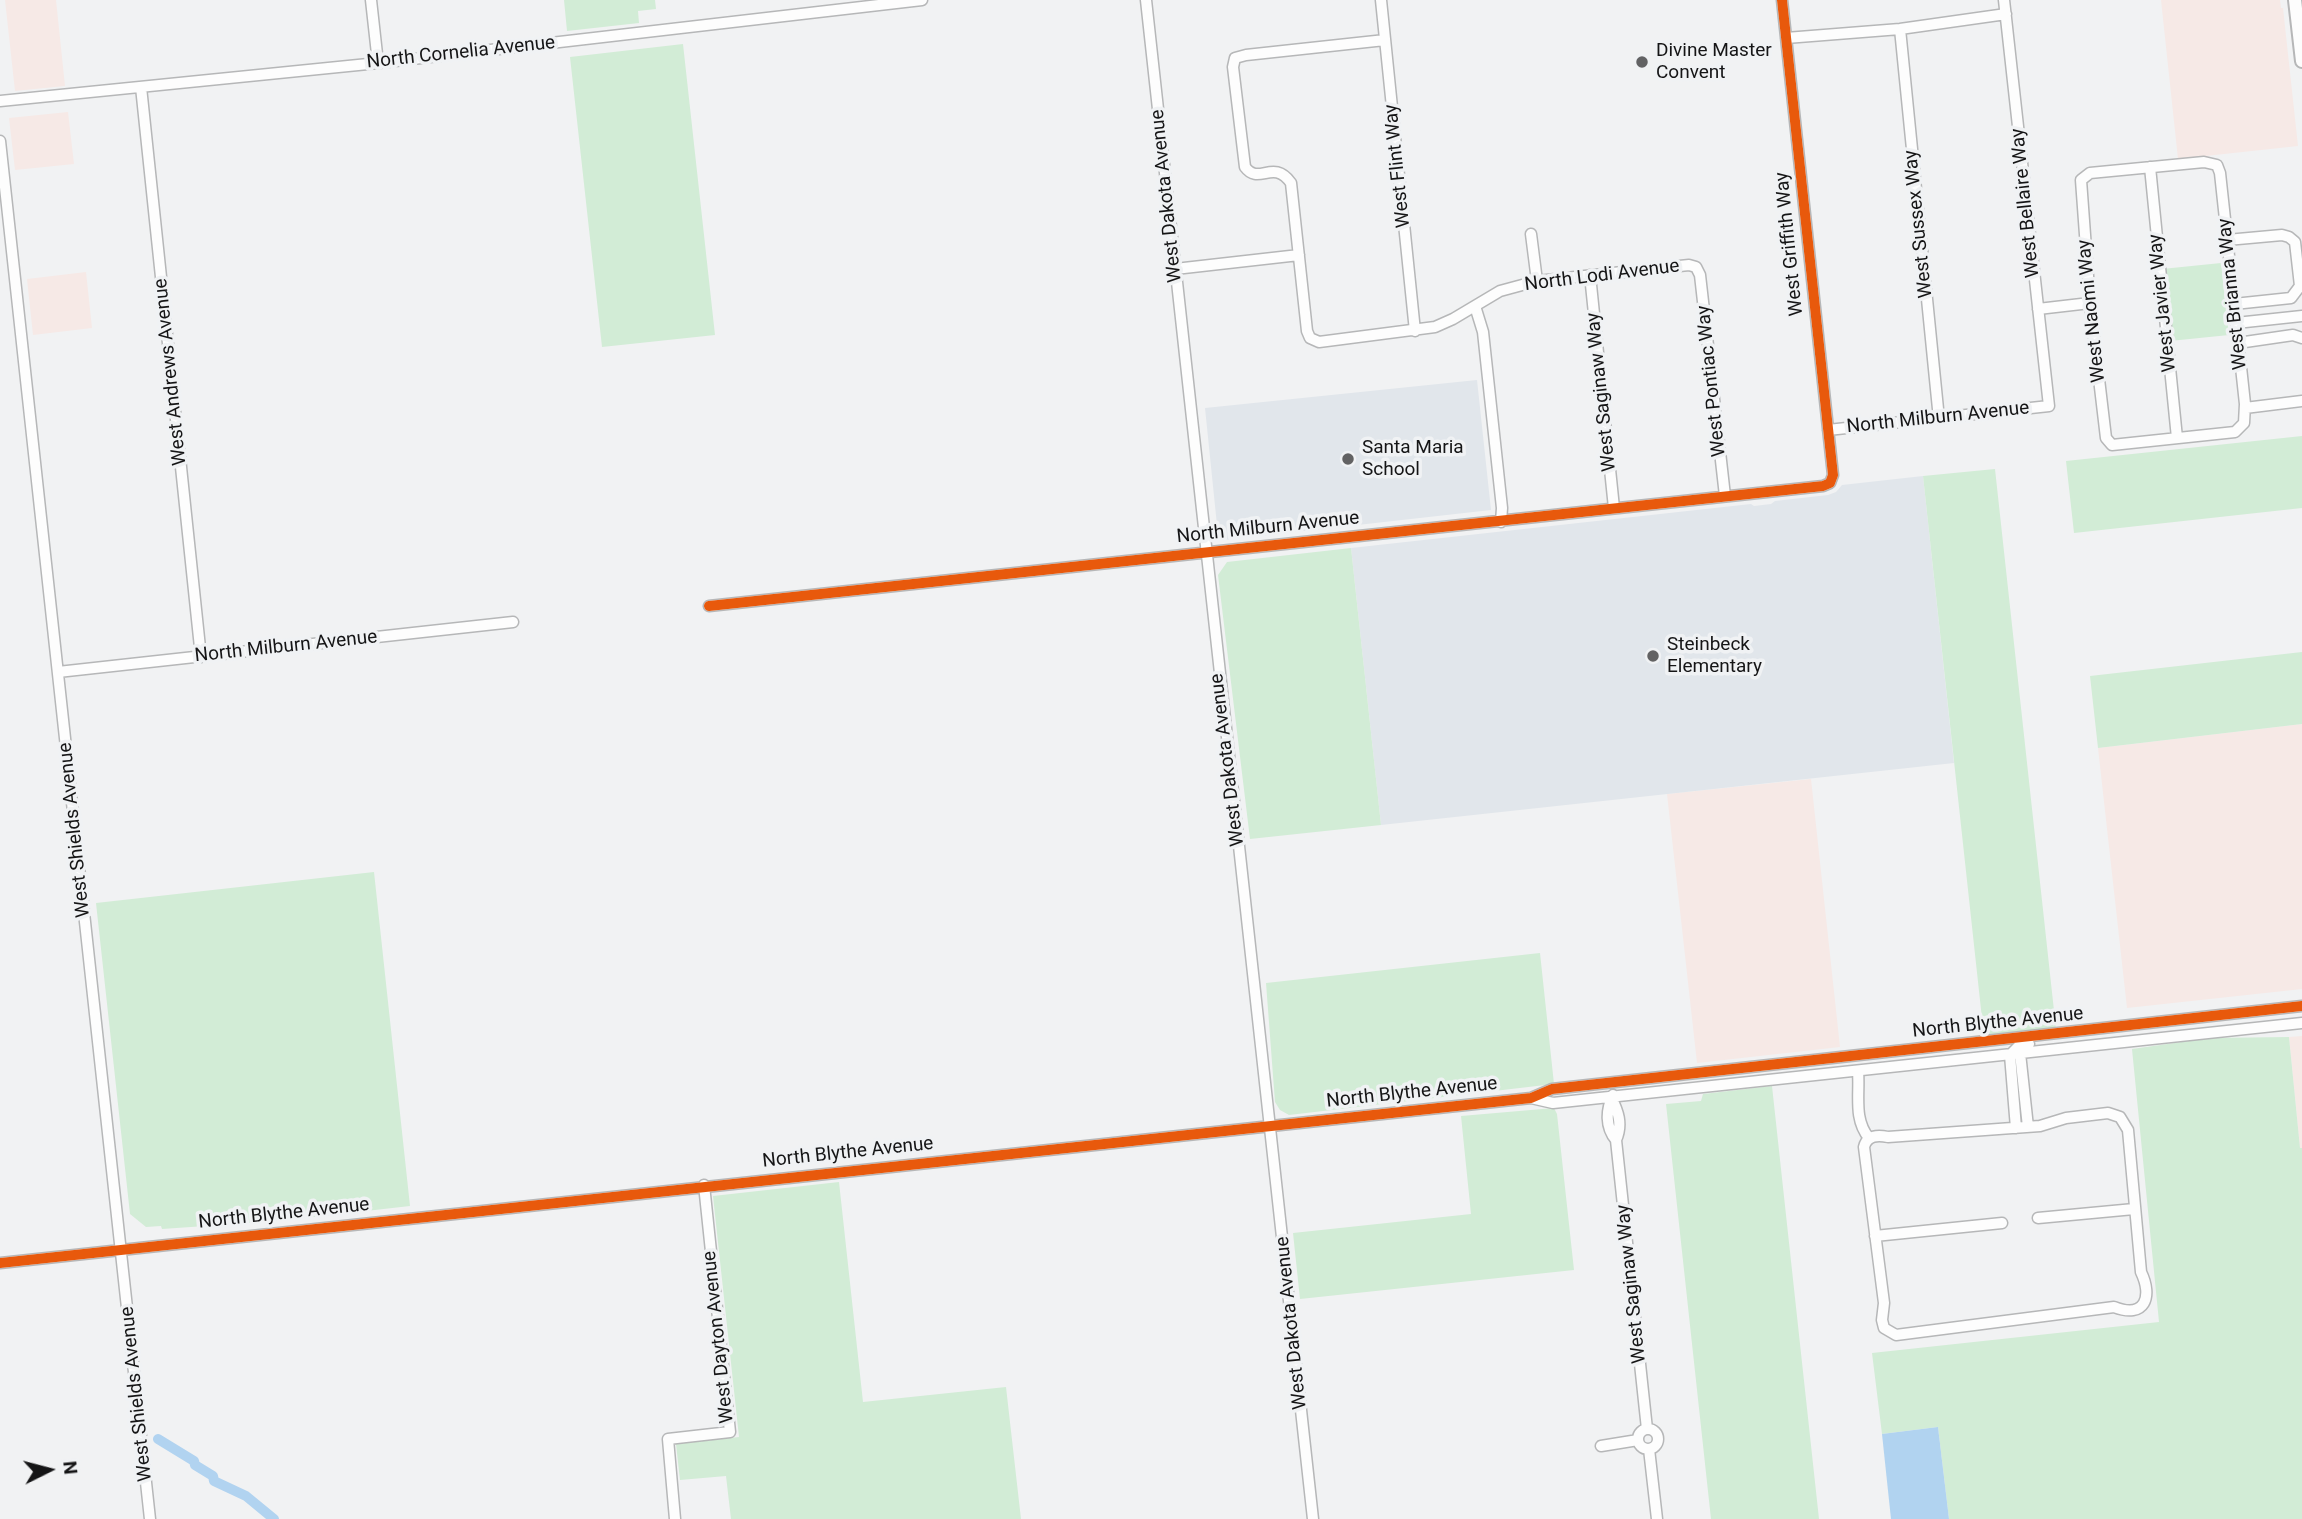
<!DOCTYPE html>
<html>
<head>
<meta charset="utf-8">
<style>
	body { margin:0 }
	#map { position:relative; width:2302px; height:1519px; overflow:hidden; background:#f1f2f3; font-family:Roboto,sans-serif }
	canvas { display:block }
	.north { position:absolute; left:14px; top:1435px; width:70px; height:70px; -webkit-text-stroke:5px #f0f2f4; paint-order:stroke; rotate:84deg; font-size:19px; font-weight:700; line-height:28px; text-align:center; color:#151516 }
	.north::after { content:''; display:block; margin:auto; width:24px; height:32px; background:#151516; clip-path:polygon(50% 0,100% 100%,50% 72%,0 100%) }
</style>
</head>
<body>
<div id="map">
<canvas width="2302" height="1519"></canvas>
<div class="north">N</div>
</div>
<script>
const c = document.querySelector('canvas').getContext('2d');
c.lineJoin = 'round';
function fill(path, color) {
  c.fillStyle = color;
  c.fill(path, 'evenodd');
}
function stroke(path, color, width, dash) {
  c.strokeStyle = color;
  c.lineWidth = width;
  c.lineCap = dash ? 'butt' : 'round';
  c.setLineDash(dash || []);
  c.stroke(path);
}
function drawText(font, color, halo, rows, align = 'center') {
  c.font = font + ' Roboto,sans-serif';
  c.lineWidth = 7;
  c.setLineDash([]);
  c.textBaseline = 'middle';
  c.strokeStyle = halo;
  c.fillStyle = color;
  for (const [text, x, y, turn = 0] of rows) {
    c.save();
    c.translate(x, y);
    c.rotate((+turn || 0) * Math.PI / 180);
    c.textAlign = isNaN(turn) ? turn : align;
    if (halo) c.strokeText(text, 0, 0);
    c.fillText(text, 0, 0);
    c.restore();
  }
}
fill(new Path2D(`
	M5,0H56L65,86L15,91Z
	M2161,0H2280L2281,8H2283L2298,146L2178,159Z
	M68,112L74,164L15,170L9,118Z
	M86,272L92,328L33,335L27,279Z
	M2302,724V989L2127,1008L2098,748Z
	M1811,779L1840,1047L1697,1063L1667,794Z
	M2302,1036V1148H2300L2289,1037Z`), '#f6e9e6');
fill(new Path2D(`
	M1477,380L1491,510L1224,540L1218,535L1205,408Z
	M1923,476L1954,763L1381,825L1351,548L1751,504L1754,506L1771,504L1775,501L1828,495L1836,492L1842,485Z`), '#e1e6eb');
fill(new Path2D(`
	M564,0H655L656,9L638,11L639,23L567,31Z
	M683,44L715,335L602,347L570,57Z
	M2221,263L2229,335L2170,341L2162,269Z
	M2302,436V508L2074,533L2066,461Z
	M1995,469L2056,1029L1984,1037L1923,476Z
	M1351,548L1381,825L1250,839L1218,575L1227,562Z
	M2302,652V724L2098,748L2090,676Z
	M374,872L410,1206L278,1221L162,1229L161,1226L146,1227L130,1214L96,903Z
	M1540,953L1554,1084L1289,1115L1280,1110L1275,1102L1266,983Z
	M2289,1037L2300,1148H2302V1519H1949L1938,1427L1882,1434L1872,1353L2159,1322L2132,1049L2210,1038Z
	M1772,1086L1819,1519H1711L1666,1104L1701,1101L1703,1094Z
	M1554,1108L1557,1114L1574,1270L1300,1299L1293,1233L1471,1214L1461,1116Z
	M839,1182L863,1402L1006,1387L1021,1519H731L726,1476L680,1480L676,1444L739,1437L713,1196Z`), '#d2ecd6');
fill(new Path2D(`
	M1938,1427L1949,1519H1891L1882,1434Z`), '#b1d3f0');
stroke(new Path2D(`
	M158,1439L194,1461L195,1465L213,1476L214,1481L246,1496L274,1519`), '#b1d3f0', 10);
const minor = new Path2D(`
	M371,0L378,63
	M1146,0L1313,1519
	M1381,0L1415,331
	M1900,29L1939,419
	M1786,38L1900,29L2006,14
	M1385,40L1246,55L1235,58L1233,67L1245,167C1259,186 1273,158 1291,183L1307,331L1310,338L1319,342L1435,327L1453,319L1500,291L1537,281L1689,265L1696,267L1700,275L1725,496
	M141,87L201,657
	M0,101L378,63L922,0
	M0,141L150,1519
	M2204,162L2217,165L2220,173L2245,404L2244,423L2235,432L2112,445L2106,438L2090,303L2081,180L2090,173Z
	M2150,167L2177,438
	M1531,234L1537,281
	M2227,240L2282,235L2289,237L2295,242L2300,286L2291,298L2234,304
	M1175,269L1299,255
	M1590,275L1614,508
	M1475,306L1483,332L1502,508L1501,522
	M2038,309L2090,303
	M2236,323L2302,316
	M2238,343L2293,335L2302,338
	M2245,408L2302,401
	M1828,430L2049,406L2004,0
	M709,606L1823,486L1830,483L1833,475L1782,0
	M58,672L513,622
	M2020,1053L2028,1127
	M1858,1071C1860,1094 1853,1119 1869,1138
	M1613,1095C1606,1110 1605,1127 1616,1140
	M1611,1097C1618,1111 1623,1124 1616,1140L1647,1429
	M1531,1098L1553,1103L2302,1023
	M2108,1113L2120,1117L2128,1130L2141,1272C2153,1297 2145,1319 2114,1307L1896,1335L1884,1328L1882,1320L1884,1303L1864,1147C1867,1135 1878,1135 1888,1137L2040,1126L2066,1118Z
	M2016,1128L2010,1055L2020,1045L2029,1044
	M2038,1218L2134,1209
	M1875,1236L2002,1223
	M0,1263L1531,1098L1552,1089L2302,1006
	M1638 1439a10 10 0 1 1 20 0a10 10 0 1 1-20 0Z
	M1601,1446L1638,1440
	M1649,1449L1657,1519
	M675,1519L668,1439L730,1432L704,1185`);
const major = new Path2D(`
	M2295,0L2302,61`);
stroke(minor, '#b6b7b8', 13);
stroke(major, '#b6b7b8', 16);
stroke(minor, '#fdfdfd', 10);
stroke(major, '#fdfdfd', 12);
stroke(new Path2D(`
	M709,606L1823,486L1830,483L1833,475L1782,0
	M0,1263L1531,1098L1552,1089L2302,1006`), '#e8590c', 10);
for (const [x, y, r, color] of [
	[1642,62,7,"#626263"],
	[1348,459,7,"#626263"],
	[1653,656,7,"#626263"]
]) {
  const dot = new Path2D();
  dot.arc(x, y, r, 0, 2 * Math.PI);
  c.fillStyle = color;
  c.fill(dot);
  stroke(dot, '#f0f2f4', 2.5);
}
drawText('19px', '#151516', '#f0f2f4', [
	["Divine Master",1656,51],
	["Convent",1656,73],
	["Santa Maria",1362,448],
	["School",1362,470],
	["Steinbeck",1667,645],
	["Elementary",1667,667]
], 'left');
drawText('19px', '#151516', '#f0f2f4', [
	["North Cornelia Avenue",461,53,-6],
	["West Flint Way",1398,166,-96],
	["West Dakota Avenue",1167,196,-96],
	["West Bellaire Way",2026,203,-96],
	["West Sussex Way",1919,224,-96],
	["West Griffith Way",1790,244,-96],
	["North Lodi Avenue",1602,276,-7],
	["West Brianna Way",2233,294,-96],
	["West Javier Way",2163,303,-96],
	["West Naomi Way",2092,311,-96],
	["West Andrews Avenue",171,372,-96],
	["West Pontiac Way",1712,381,-96],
	["West Saginaw Way",1602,392,-96],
	["North Milburn Avenue",1938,418,-6],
	["North Milburn Avenue",1268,528,-6],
	["North Milburn Avenue",286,647,-6],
	["West Dakota Avenue",1228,760,-97],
	["West Shields Avenue",75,830,-96],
	["North Blythe Avenue",1998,1023,-6],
	["North Blythe Avenue",1412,1093,-6],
	["North Blythe Avenue",848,1153,-6],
	["North Blythe Avenue",284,1214,-6],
	["West Saginaw Way",1632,1284,-96],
	["West Dakota Avenue",1292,1323,-96],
	["West Dayton Avenue",719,1337,-96],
	["West Shields Avenue",137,1394,-96]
]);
</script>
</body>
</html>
